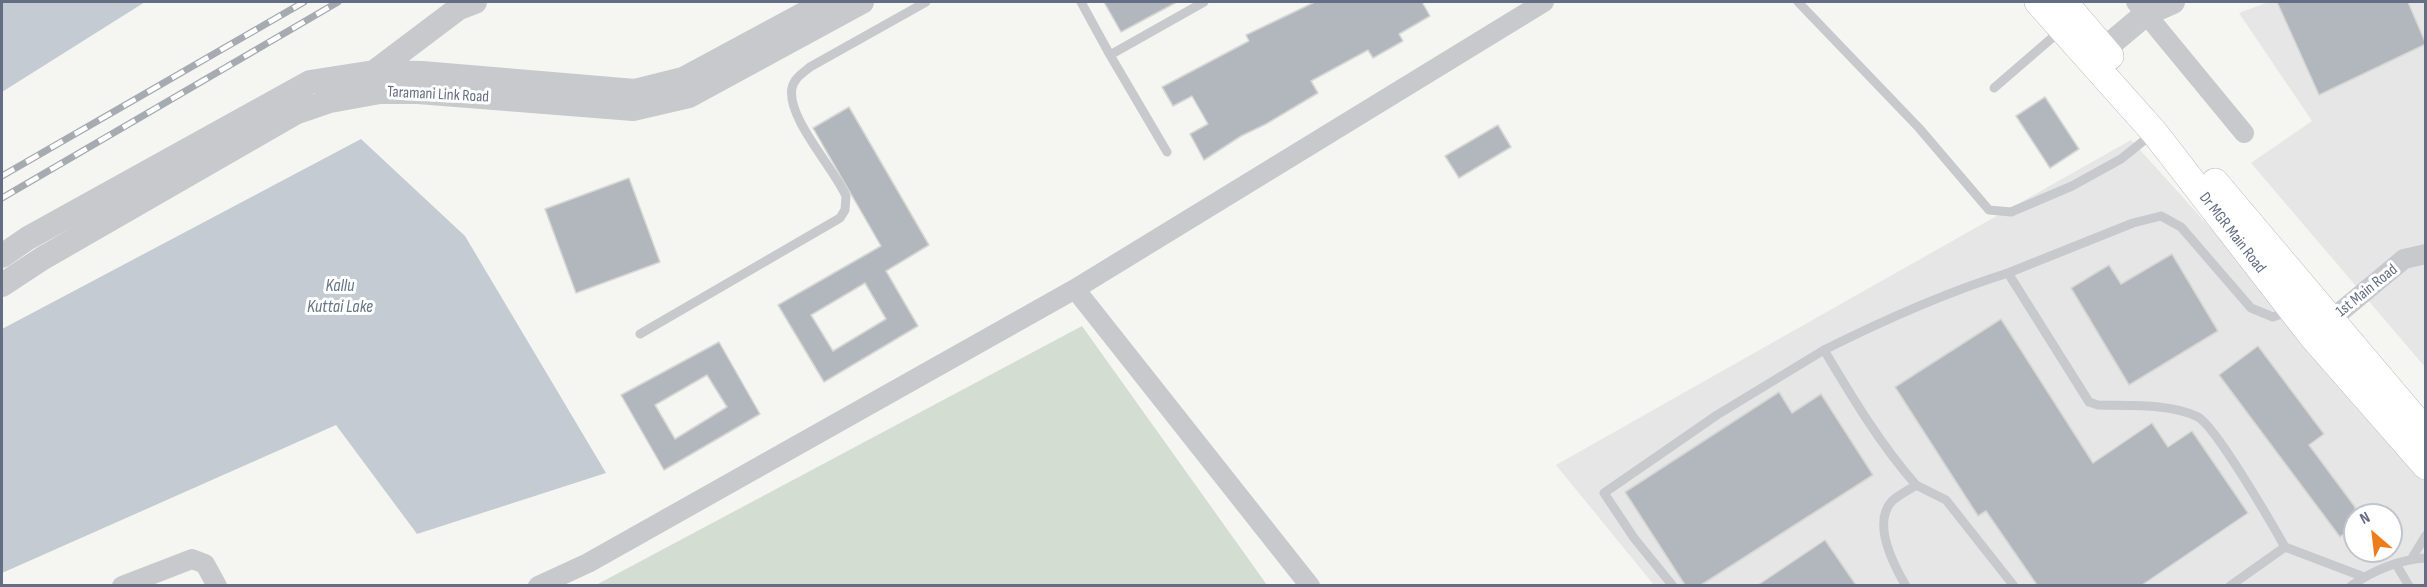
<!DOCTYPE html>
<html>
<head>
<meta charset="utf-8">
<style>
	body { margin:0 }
	#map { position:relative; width:2427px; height:587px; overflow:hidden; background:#f5f6f1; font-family:"Sofia Sans Condensed",sans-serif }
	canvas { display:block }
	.frame { position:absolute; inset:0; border:3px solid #636d84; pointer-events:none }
	.north { position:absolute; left:2343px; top:503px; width:60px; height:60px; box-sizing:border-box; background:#fff; border:2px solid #c1c5ce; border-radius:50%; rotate:332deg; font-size:16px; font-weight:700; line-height:24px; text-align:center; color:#636d84 }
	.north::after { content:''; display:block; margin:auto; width:21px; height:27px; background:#ed7c1a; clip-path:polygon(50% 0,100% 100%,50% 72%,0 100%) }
</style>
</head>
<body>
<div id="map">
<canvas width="2427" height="587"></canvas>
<div class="frame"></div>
<div class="north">N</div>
</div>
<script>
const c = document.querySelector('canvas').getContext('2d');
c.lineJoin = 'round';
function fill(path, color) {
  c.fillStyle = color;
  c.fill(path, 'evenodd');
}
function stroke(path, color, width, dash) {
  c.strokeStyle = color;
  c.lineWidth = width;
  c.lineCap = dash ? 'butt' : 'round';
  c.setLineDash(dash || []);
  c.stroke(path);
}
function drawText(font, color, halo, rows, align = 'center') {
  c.font = font + ' "Sofia Sans Condensed",sans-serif';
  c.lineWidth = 6;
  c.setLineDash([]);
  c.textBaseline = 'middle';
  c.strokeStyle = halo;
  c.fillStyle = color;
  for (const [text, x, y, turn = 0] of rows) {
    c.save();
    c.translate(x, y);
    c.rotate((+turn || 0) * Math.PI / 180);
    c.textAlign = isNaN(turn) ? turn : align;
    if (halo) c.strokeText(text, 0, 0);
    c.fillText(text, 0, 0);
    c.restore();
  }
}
fill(new Path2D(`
	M2269,2H2425V367L2251,163L2312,121L2239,13Z
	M2131,140L2425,465V585H1654L1556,465ZM2355,515H2391V551H2355Z`), '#e5e6e5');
fill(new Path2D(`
	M1082,326L1267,585H596Z`), '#d4ddd2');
fill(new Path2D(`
	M2,2H145L2,92Z
	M361,139L465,236L606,473L417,534L336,425L2,573V329Z`), '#c4cbd2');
const building = new Path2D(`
	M1104,2H1177L1121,32Z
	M1315,2H1422L1430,16L1399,34L1403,41L1373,58L1368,50L1311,81L1318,93L1266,124L1241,136L1204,160L1190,134L1208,124L1192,96L1173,106L1162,87L1249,41L1246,35Z
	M2277,2H2408L2426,44L2319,95Z
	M2045,97L2079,149L2050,168L2016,116Z
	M849,107L929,245L886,271L918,326L824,382L778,305L881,246L813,128ZM865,283L886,319L833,351L811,315Z
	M1498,125L1511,147L1459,178L1445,156Z
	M629,178L660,262L576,293L545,209Z
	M2172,254L2218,331L2129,385L2071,288L2109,265L2121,284Z
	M2001,319L2093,463L2152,423L2168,447L2192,431L2248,513L2142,585H2037L1986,511L1978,516L1895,387Z
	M719,342L760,414L664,470L621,395ZM707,375L727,407L675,439L655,405Z
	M2258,346L2324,434L2309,445L2355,507V525L2340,537L2219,375Z
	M1779,392L1792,413L1821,394L1873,475L1701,585H1685L1625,492Z
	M1825,540L1856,585H1758Z`);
fill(building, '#b2b6bd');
stroke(building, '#d6d7d4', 1.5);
const secondary = new Path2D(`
	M2038,2L2154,132L2312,336L2426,466
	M2064,2L2110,56
	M2215,182L2426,432`);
stroke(secondary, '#b9bbc1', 28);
stroke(new Path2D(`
	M1081,2L1110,55L1204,2
	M1798,2L1919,128L1989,210L2011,212L2072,186L2121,159L2152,134
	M1110,55L1167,152
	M1994,88L2060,31
	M2008,273L2133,223L2161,216L2181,227L2251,308L2273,317L2290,311
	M640,334L840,218L845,210L846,196C834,168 786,117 792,88C794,78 803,73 810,67L926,2
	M1916,485C1880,444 1852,397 1824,350C1884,320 1944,293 2008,273L2089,402L2098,405C2127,406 2171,403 2198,417C2216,427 2272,524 2285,547L2364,577
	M2412,558L2426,535
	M2396,564L2409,586
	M1673,586L1634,538L1604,493L1717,415L1824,350
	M1906,586C1893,564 1872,523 1892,501C1899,495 1909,490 1916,485L1946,500L2014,586
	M2230,586L2285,547
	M2351,586C2372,571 2400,559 2426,558`), '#c7c9cd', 9);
stroke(new Path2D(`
	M2136,2L2244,133
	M1075,289L1310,586
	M2321,328L2404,259L2426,254
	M122,586L192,559L205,564L217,586
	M538,586L588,563L1075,289L1544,2`), '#c7c9cd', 20);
stroke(new Path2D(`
	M2090,61L2146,14L2173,2
	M375,77L374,72L459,8L475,2
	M2,256L28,238L310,82L374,72L422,73L635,91L683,79L826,2
	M2,285L43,258L295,113L330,101L380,92H418L633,109L689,96L862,2`), '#c7c9cd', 24);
stroke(secondary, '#fff', 27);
const rail = new Path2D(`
	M2,176L304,2
	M2,198L338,2`);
stroke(rail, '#a6aab1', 7);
stroke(rail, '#fff', 4.5, [14]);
drawText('16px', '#636d84', '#fff', [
	["Taramani Link Road",438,95,3],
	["Dr MGR Main Road",2232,233,52],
	["1st Main Road",2367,291,-39]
]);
drawText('italic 18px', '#637589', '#fff', [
	["Kallu",340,286],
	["Kuttai Lake",340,307]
]);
</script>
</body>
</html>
